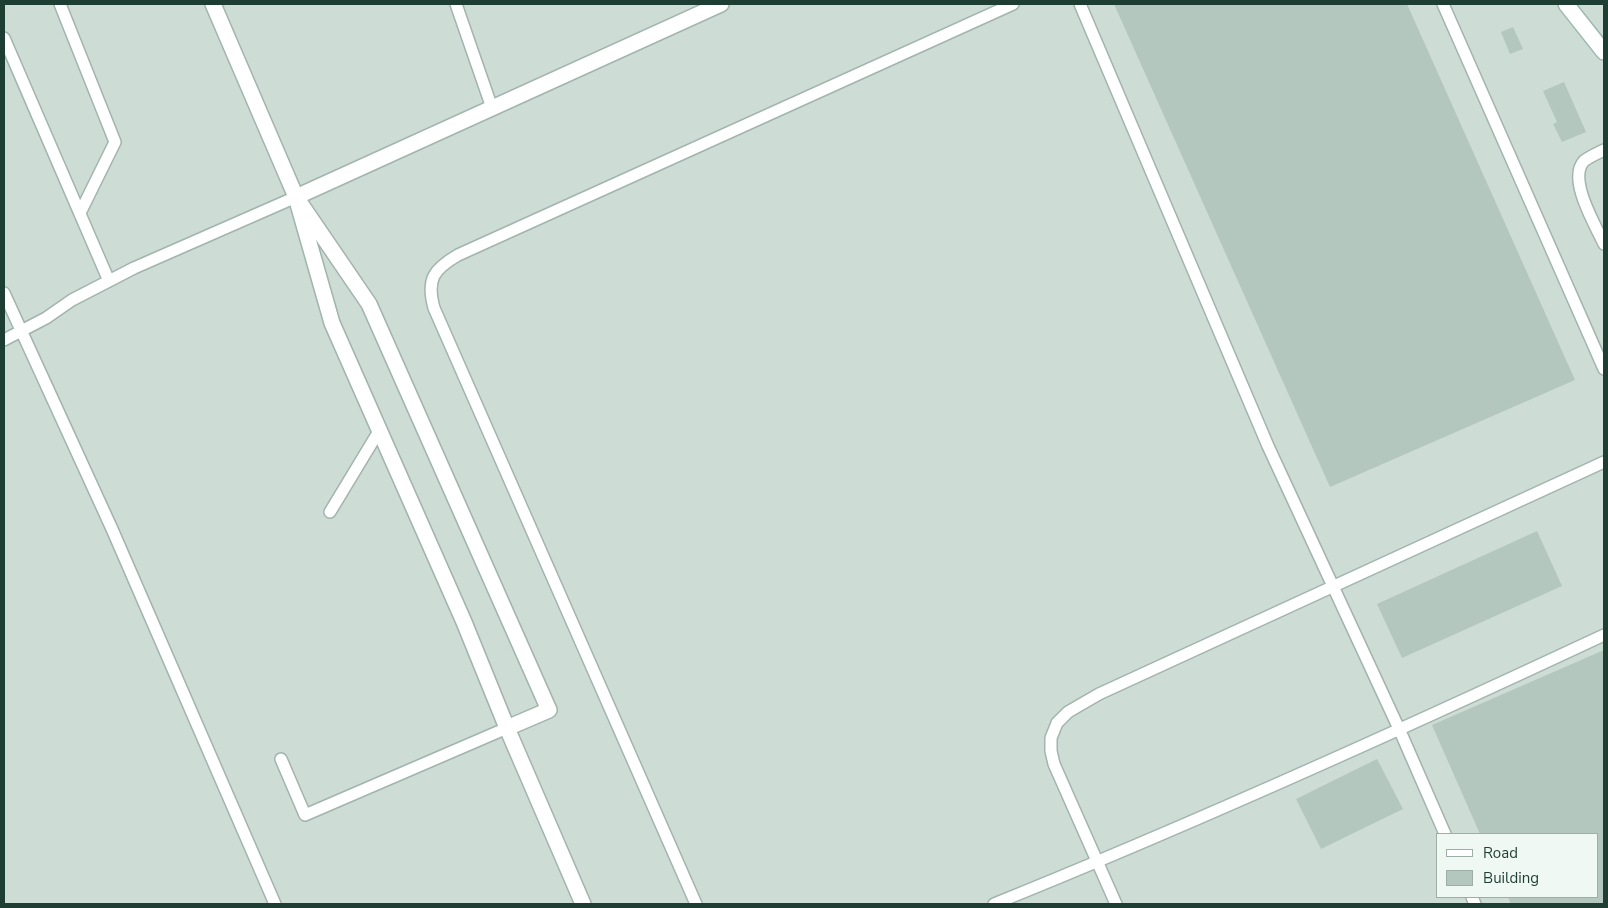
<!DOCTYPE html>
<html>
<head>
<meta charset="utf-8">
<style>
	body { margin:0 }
	#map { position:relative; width:1608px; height:908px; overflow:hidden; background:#dfece6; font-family:"Nunito Sans",sans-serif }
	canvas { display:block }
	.frame { position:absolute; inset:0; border:5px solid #1e3e34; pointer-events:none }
	.legend { position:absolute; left:1436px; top:833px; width:162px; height:65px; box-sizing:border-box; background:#f0f8f4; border:1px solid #9caea7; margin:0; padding:6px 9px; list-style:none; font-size:15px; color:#1e3e34 }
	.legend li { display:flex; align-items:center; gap:10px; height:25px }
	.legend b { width:25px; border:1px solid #9caea7 }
</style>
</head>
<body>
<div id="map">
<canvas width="1608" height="908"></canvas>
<div class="frame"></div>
<ul class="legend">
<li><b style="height:6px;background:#fff"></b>Road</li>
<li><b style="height:14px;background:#b4c7be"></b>Building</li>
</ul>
</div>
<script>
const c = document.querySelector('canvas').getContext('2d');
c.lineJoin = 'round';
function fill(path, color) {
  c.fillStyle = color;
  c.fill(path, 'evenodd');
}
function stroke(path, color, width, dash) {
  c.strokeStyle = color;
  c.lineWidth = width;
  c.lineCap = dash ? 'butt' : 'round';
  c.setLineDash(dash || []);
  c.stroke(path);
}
fill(new Path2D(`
	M4,4H1604V904H4ZM1437,834H1597V897H1437Z`), '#cddcd4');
fill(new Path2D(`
	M1114,4H1407L1575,380L1330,487Z
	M1513,27L1523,49L1510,54L1501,32Z
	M1564,82L1586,132L1562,142L1553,124L1557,122L1543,91Z
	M1537,531L1562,586L1402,658L1377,604Z
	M1604,650V904H1511L1508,897H1597V834H1480L1432,725Z
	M1377,759L1403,809L1321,849L1296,799Z`), '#b4c7be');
const lane = new Path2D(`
	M60,4L115,142L80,213
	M456,4L492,108
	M1080,4L1268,446L1400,731L1445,834
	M1443,4L1604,369
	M4,38L109,281
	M1604,150C1598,153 1589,157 1584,161C1567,179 1596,226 1604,244
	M4,293L112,529L275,904
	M4,340L46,318L72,300L134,268L296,197
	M330,512L379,431
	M281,759L305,815L507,728
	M1472,897L1475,904
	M696,904L434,308C426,279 434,269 458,255L1013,4
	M994,904C1200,821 1403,729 1604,635
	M1116,904L1054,764L1051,751V738L1057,723L1068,712L1099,694L1604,462`);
const street = new Path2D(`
	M213,4L296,197L332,323L464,622L507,728L549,710L369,304L296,197
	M296,197L721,4
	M507,728L583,904`);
const secondary = new Path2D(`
	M1566,4L1604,52`);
stroke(lane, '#a1b4ad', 14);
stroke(street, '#a1b4ad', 18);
stroke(secondary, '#9cb9ae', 18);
stroke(lane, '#fff', 11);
stroke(street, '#fff', 15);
stroke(secondary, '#fff', 15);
</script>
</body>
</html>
